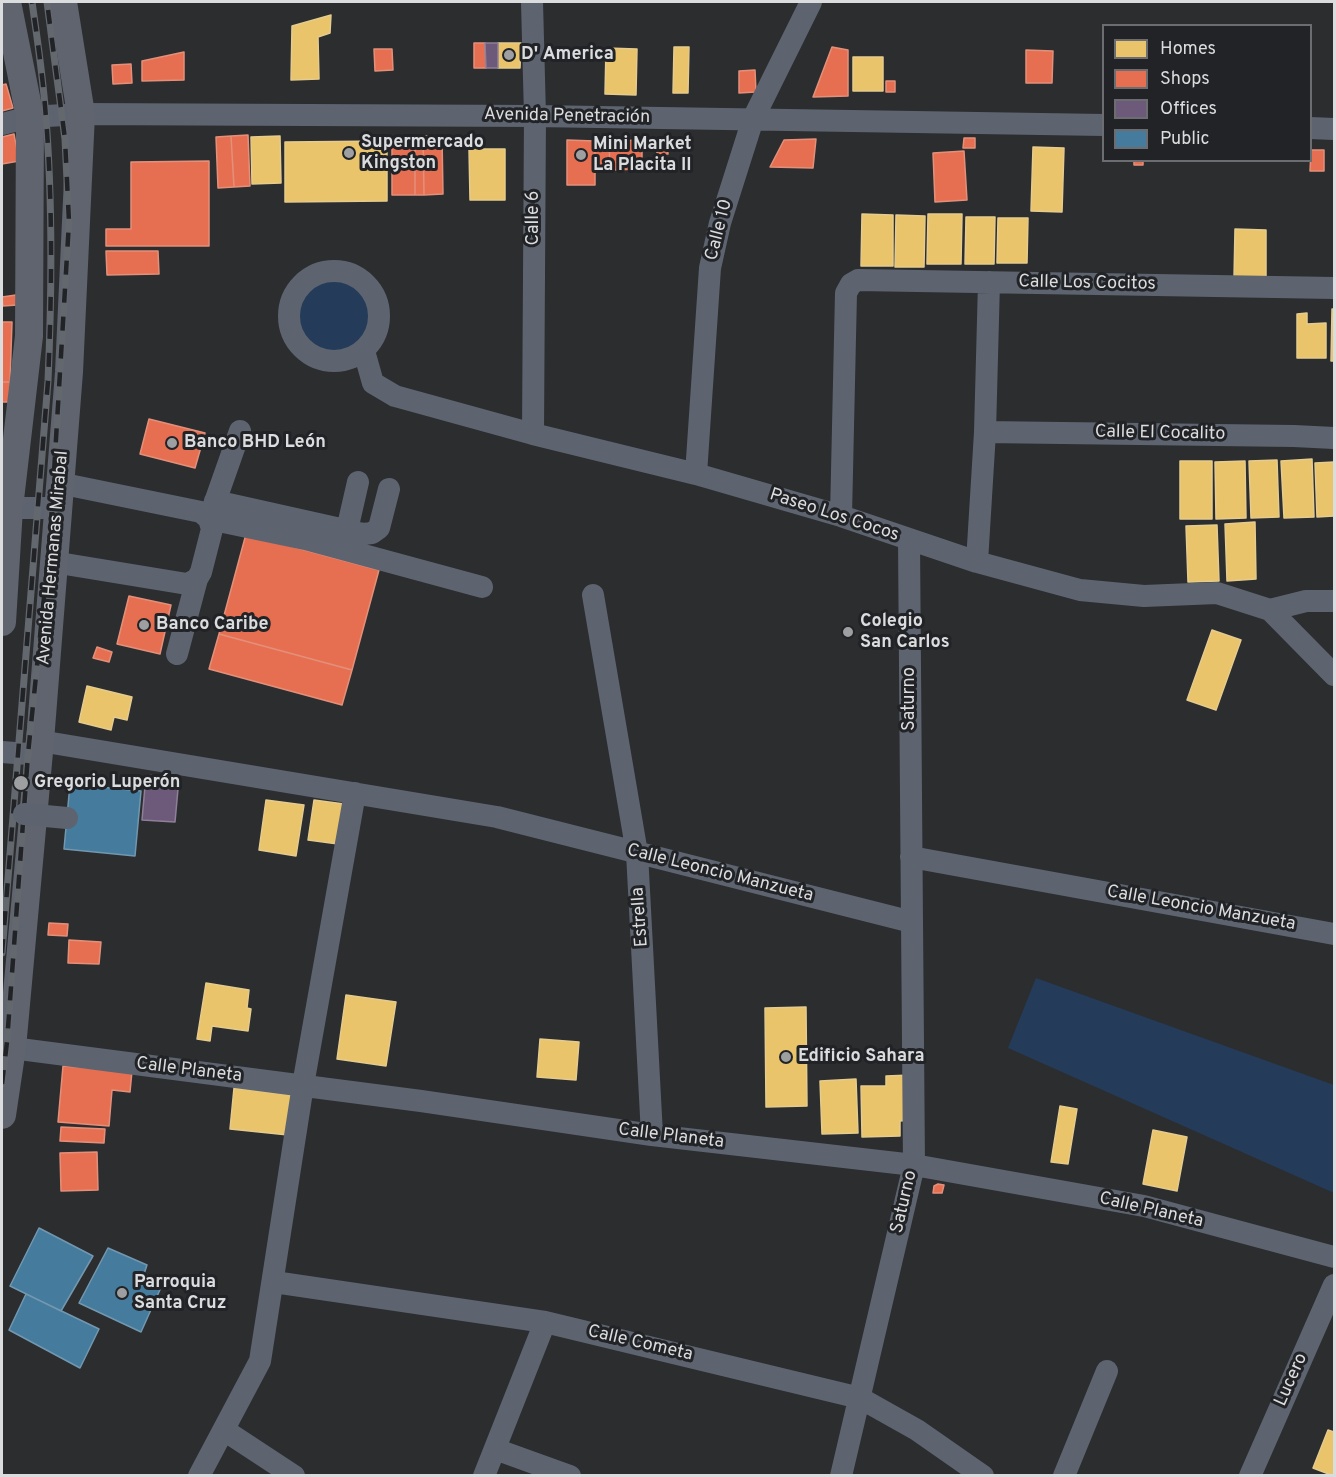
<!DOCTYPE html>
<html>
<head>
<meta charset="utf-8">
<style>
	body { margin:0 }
	#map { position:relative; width:1336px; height:1477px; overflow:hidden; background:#2c2d2f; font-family:Overpass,sans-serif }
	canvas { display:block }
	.frame { position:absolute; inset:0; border:3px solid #dbdcde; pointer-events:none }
	.legend { position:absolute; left:1102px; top:24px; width:210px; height:138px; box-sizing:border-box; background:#212326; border:2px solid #6b6d70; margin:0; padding:8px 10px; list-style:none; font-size:18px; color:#dbdcde }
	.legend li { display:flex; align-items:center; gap:12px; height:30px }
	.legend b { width:30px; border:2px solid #6b6d70 }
</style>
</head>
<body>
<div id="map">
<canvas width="1336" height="1477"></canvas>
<div class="frame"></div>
<ul class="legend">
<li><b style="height:16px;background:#e9c46a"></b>Homes</li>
<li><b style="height:16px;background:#e76f51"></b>Shops</li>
<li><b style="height:16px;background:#6d597a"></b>Offices</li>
<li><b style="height:16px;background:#457b9d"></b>Public</li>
</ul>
</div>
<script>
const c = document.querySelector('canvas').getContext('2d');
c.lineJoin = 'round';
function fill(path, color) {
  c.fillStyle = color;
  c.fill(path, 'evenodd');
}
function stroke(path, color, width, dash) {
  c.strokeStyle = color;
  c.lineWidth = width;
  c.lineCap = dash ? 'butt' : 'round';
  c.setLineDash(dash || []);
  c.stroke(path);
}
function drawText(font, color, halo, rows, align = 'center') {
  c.font = font + ' Overpass,sans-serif';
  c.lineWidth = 6;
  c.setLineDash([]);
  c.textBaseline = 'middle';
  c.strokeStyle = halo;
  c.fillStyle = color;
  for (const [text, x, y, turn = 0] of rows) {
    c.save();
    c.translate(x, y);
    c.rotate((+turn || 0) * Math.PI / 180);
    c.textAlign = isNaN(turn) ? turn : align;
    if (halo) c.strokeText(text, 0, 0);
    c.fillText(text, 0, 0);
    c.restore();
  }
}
fill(new Path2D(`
	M296 316a39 39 0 1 1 78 0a39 39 0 1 1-78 0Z
	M1036,978L1334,1085V1193L1008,1048Z`), '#243b59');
const homes = new Path2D(`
	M331,15L330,33L318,37L319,79L291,80L292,26Z
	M498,43H521L520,68H498Z
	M674,47H689L688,93H673Z
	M606,48L637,49L636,95L605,94Z
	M853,57H883V91H853Z
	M280,136L281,183L252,184L251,137Z
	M387,141V201L285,202V142Z
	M1033,147L1064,148L1062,212L1031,211Z
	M469,149H505V200H470Z
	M862,214L893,215V266H861Z
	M928,214H962L961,264H927Z
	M896,215L925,216L924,267H895Z
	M966,217H995L994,264H965Z
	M998,218H1028L1027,263H997Z
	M1235,229L1266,230V278H1234Z
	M1332,309H1334V361H1331Z
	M1307,313V324L1326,323V358H1297V314Z
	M1312,459L1314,517L1284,518L1281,461Z
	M1277,460L1279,517L1251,518L1249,461Z
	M1180,461H1212V519H1180Z
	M1245,461L1246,518L1216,519L1215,462Z
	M1334,462V516L1317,517L1315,463Z
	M1255,522L1256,579L1227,581L1225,524Z
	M1217,525L1219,581L1188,582L1186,526Z
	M1212,630L1241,640L1216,710L1187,700Z
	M87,686L132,697L127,720L114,717L111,730L79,722Z
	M266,800L304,805L296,856L259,850Z
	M314,800L344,804L338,844L308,840Z
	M206,983L249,990L247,1008L251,1009L248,1031L212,1026L210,1041L197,1039Z
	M346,995L396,1002L386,1066L337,1059Z
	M806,1007L807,1106L766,1107L765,1008Z
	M540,1039L579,1042L576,1080L537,1077Z
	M911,1075L912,1120L900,1121V1136L862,1137L861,1086H886V1076Z
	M856,1079L858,1133L822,1134L820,1081Z
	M234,1088L292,1095L288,1135L230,1129Z
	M1060,1106L1077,1109L1068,1164L1051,1162Z
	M1153,1130L1187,1137L1177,1191L1143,1184Z
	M1328,1430L1334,1432V1476L1313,1468Z`);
fill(homes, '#e9c46a');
stroke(homes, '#e5cb8d', 1.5);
const shops = new Path2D(`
	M474,43H485L486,68H474Z
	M832,47L848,50V96L813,97Z
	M374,49H392L393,70L375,71Z
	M1026,50L1053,51L1052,83H1026Z
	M184,52V80L142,81V61Z
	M131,64L132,83L113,84L112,65Z
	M755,70L756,92L739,93V71Z
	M886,81H895V92H886Z
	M6,84L13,108L2,111V85Z
	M14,134L19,161L2,164V137Z
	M248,135L250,186L234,187L231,136Z
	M231,136L234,187L218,188L216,137Z
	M423,136L424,195H415V137Z
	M423,136H442L443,194L424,195Z
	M415,137V195H392V138Z
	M964,138H975V148H963Z
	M816,139L813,168L770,167L784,140Z
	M567,140L595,141V185H567Z
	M642,140V169L610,170L609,141Z
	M595,141H609L610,170H595Z
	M667,142L668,154H657V143Z
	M1311,150H1324V171H1310Z
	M964,151L967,200L935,202L933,153Z
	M1134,160H1143V165H1134Z
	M209,161V246H106V229H131V162Z
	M106,251H158L159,274L107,275Z
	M16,295L17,305L3,306L2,297Z
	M2,322H12L10,382H2Z
	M2,382H10L9,402H2Z
	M149,419L205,433L195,468L140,454Z
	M246,534L379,570L352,670L219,634Z
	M129,596L171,605L160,654L117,644Z
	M219,634L352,670L342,705L209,669Z
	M97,647L112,652L109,662L93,658Z
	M49,923L68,924L67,936L48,935Z
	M69,940L101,942L99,964L68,963Z
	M63,1066L132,1071L130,1092L112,1090L109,1126L58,1122Z
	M61,1127L105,1129L104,1143L60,1141Z
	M97,1152L98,1190L61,1191L60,1153Z
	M938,1184L944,1185L942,1193H933L934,1186Z`);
fill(shops, '#e76f51');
stroke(shops, '#e3907b', 1.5);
const offices = new Path2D(`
	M485,43H498V68H486Z
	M146,775L179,778L175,822L142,820Z`);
fill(offices, '#6d597a');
stroke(offices, '#8e8098', 1.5);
const public = new Path2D(`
	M70,784L141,791L135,856L64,849Z
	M39,1228L93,1256L61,1311L10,1286Z
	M108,1248L147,1265L144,1274L163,1283L141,1332L79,1303Z
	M26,1294L99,1329L80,1368L9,1330Z`);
fill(public, '#457b9d');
stroke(public, '#7298b0', 1.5);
stroke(new Path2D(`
	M532,2L535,116L533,434
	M2,124L30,117L81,114L535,116L1104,125
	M1310,128L1334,129
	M289 316a45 45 0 1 1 90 0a45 45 0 1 1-90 0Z
	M364,351L373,383L395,396L533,434L696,474L841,516L977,562L1080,590L1144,596L1217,593L1270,610L1306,601H1334
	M240,431L209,519L305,539L482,587
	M985,432L1294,436L1334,438
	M696,474L710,268L720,223L753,119L811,2
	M215,501L363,534L372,533L379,528L389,489
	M2,508H57
	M841,516L846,293L851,284L858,280L1334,288
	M347,530L358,482
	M53,562L187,584L197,579L201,572L212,529L209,519L201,512L59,483
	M977,562L985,432L989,282
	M593,595L637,853L652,1135
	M1270,610L1334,675
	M177,654L197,579
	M40,741L497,817L912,922L909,540
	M2,752L28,754
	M911,857L1334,934
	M2,1049L12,1048L421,1101L652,1135L914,1165L1144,1206L1334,1257
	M274,1282L545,1322L860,1398L917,1430L983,1476
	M224,1430L294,1476
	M495,1449L570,1476
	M199,1476L260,1361L303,1085L355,793
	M484,1476L545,1322
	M841,1476L914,1165L912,922
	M1064,1476L1107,1371
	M1250,1476L1334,1285`), '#5d6470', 22);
stroke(new Path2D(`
	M2,622L9,508L29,336L30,117L7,2
	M2,1115L12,1048L40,741L69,372L81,114L63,2`), '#5f646f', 28);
const rail = new Path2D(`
	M2,953L48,381C52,290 53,198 45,106C42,71 37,36 32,2
	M2,1084L7,1042L28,754L50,539L69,222L65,139L47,2`);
stroke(rail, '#63686f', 7);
stroke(rail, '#212326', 4.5, [14]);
stroke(new Path2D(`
	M24,814L67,818`), '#5d6470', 22);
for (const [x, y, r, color] of [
	[509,55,6,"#9e9fa1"],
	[349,153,6,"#9e9fa1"],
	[581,155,6,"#9e9fa1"],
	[172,443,6,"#9e9fa1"],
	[144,625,6,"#9e9fa1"],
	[848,632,6,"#9e9fa1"],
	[21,783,8,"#9e9fa1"],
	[786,1057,6,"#9e9fa1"],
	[122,1293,6,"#9e9fa1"]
]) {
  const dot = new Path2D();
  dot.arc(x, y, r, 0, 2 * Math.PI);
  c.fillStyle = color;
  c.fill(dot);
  stroke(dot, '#212326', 2);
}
drawText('bold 18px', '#dbdcde', '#212326', [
	["D' America",521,55],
	["Supermercado",361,143],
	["Kingston",361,164],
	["Mini Market",593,145],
	["La Placita II",593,166],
	["Banco BHD León",184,443],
	["Colegio",860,622],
	["San Carlos",860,643],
	["Banco Caribe",156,625],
	["Gregorio Luperón",34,783],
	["Edificio Sahara",798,1057],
	["Parroquia",134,1283],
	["Santa Cruz",134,1304]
], 'left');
drawText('18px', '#dbdcde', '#212326', [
	["Avenida Penetración",567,117,1],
	["Calle 6",534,218,-90],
	["Calle 10",720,230,-76],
	["Calle Los Cocitos",1087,284,1],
	["Calle El Cocalito",1160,434,1],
	["Paseo Los Cocos",834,516,18],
	["Avenida Hermanas Mirabal",54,558,-85],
	["Saturno",910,699,-90],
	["Calle Leoncio Manzueta",720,874,14],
	["Calle Leoncio Manzueta",1201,909,10],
	["Estrella",641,917,-94],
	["Calle Planeta",189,1071,7],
	["Calle Planeta",671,1137,7],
	["Saturno",905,1202,-77],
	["Calle Planeta",1151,1211,13],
	["Calle Cometa",640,1344,13],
	["Lucero",1292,1380,-66]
]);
</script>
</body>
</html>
